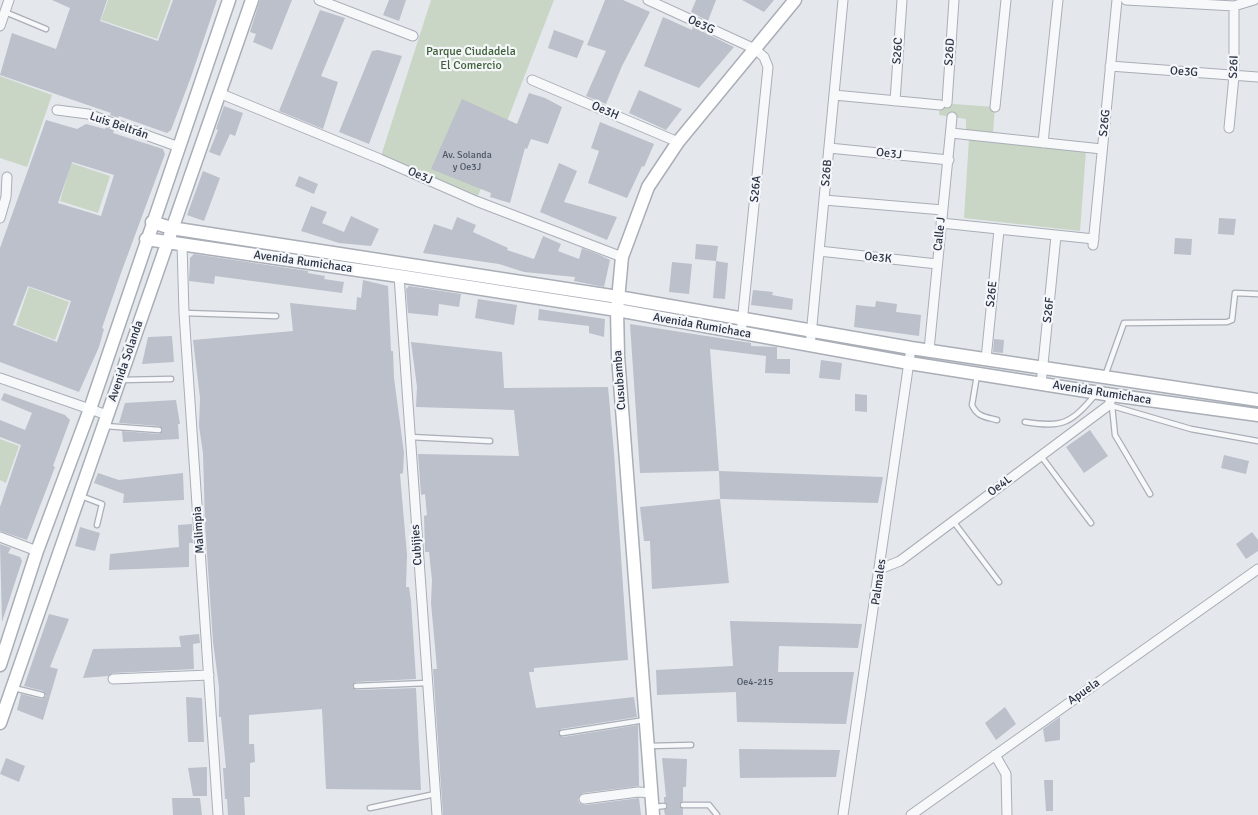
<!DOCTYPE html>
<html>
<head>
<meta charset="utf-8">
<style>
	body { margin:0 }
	canvas { display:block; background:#e4e7ec }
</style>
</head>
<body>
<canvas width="1258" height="815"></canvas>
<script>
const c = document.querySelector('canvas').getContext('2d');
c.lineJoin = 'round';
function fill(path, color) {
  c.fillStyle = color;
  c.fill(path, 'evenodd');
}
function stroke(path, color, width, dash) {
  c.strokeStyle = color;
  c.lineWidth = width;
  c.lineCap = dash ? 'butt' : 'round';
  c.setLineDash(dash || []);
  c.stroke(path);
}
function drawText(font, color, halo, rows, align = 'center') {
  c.font = font + ' Signika,sans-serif';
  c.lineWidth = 4.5;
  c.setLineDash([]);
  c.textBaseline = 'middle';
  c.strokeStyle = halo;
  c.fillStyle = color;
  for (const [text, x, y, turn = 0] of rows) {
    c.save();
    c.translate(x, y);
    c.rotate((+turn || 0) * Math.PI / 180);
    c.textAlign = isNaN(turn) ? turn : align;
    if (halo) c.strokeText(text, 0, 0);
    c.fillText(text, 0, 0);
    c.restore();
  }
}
fill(new Path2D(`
	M108,0H171L157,39L101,20Z
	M431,0H554L476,201L380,159Z
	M0,76L52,95L27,167L0,158Z
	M940,103L995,107L993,133L966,130V119L939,115Z
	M969,139L1086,151L1080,231L964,218Z
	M71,163L110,176L98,213L60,201Z
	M29,287L69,302L55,340L16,325Z
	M0,439L19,446L6,483L0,480Z`), '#c9d6c5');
fill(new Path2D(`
	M52,0H107L100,21L158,41L173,0H217L191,77L171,130L167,133L119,116L118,118L110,115L111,113L0,75L12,33L56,49L70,8Z
	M260,0H292L272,50L253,42L256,34L250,32Z
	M389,0H406L399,21L383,15Z
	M605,0H623L650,12L622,66L606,104L586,96L606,51L587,45Z
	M696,0H716L708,21L691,12Z
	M742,0H774L764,12Z
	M320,10L345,18L321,76L338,82L323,129L279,111Z
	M663,17L692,30L693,27L734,47L699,88L644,66Z
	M554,30L584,41L577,58L548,48Z
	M378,50L402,56L369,144L339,132L372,51Z
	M639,90L682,109L666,130L629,113Z
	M529,93L545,98L562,107L548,144L531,139L527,149L525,148L510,203L490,197L491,193L431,169L462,99L517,124Z
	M224,106L243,113L235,136L230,134L220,156L209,152L218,130L216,129Z
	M46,120L77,129L86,124L105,129L106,127L114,130L113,133L163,149L165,154L121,273L102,328L104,329L99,347L79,392L0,362V248ZM72,162L114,175L101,216L58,203ZM28,286L71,301L57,342L13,325Z
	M600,122L654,144L644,167L642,166L627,198L588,183L599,151L591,148Z
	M559,163L577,171L564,202L617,217L607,240L540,212Z
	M203,171L220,178L204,221L187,215Z
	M299,176L318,184L314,194L295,186Z
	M311,206L327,212L322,223L344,232L351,216L379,229L371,246L339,243L301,231Z
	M457,217L476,225L473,232L508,248L507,250L534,259L543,236L561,244L558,251L579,259L582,248L600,255L610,260L604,287L574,281L575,277L524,272L499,264L423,253L434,224L452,230Z
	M1219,218L1236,219L1234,235L1218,234Z
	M1175,238L1192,239L1191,255L1174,254Z
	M696,244L718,246L716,261L695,259Z
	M194,254L308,271V273L325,276L324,279L344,282L342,293L215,276L214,284L189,281L190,258Z
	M716,261L728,263L725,299L713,298Z
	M672,262L692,264L689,294L669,292Z
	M363,280L388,286L391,351H393L394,378L404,453L403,473L400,474L407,555L406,587H409L411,601L416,679L356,682L352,687L356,690L416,688L421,790L326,789L322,709L249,715V744H254L255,762L250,763V797H244L245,815H228L227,799H225L223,768H226L221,717H219V687L213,642L205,524L203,453L199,426L200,398L193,340L293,331L290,303L356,310L357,297L361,298Z
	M409,286L461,294L459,307L439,304L438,316L408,313L406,289Z
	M753,290L773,292L772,295L793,299L792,310L751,305Z
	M478,299L517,305L514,325L475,318Z
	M876,301L897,304L896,312L921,315L919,336L854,327L856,305L875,307Z
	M539,309L605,319L604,337L589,333V326L538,320Z
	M630,324L751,343V346L777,347V359H790V374L765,373L766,356L710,349L719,471L640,473Z
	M172,336L174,362L142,364L148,337Z
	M994,339L1004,340L1003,353L993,352Z
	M411,342L502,352L504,388L608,387L614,453L628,660L534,668V672H529L536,708L634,697L637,717L561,729L558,733L563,737L638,725L639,786L583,793L578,799L579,803L585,805L639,798L641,815H443L433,669H437L431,603L432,580L429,552H425L424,516L427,515L425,494L421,495L418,454L519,456L514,410L416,407L417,387Z
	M821,360L842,363L840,380L819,378Z
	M4,393L65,415L70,420L53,466L55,467L27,540L0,531V507L21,445L0,437V420L25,430L32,413L1,400Z
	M855,394L867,395V412L855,411Z
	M176,400L180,424H178L179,439L123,442L122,431L159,434L163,430L159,426L119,423L125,403Z
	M1090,430L1108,456L1084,473L1066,447Z
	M1224,455L1249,461L1246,474L1221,468Z
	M719,471L883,477L878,503L720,499Z
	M98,473L119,480L183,473L184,500L123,503L124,494L94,483Z
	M720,499L729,583L652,589L650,541H644L640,507Z
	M192,524L193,543H189V567L109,570L110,554L179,547L178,525Z
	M80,527L100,533L95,551L75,546Z
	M1252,532L1258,540V551L1246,559L1236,544Z
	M0,544L11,548L8,553L20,557L22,561L2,622Z
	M49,614L69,619L50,667L58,669L43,720L17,710L21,694L42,699L46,696L43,691L24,686Z
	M730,621L862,624L858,648L779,646L778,672H854L846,724L737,722L736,692L657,695L656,670L733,666Z
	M199,634L200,643L193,644L194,669L113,673L108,676L83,678L93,649L181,647L179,636Z
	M186,697L202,698L204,742H188Z
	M1005,707L1016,724L996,740L985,723Z
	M1060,717V740L1045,742L1043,729Z
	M739,749L840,750L836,777L740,778Z
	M6,758L25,766L19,782L0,774Z
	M662,758L687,759L686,787H683V801L679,805L683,809V815H665L664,810L668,806L664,802V797H666Z
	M207,767V796H193L188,768Z
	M1044,780H1053V811H1046Z
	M172,798H200L202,815H173Z`), '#bbc0ca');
const lane = new Path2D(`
	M5,12L46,29
	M185,313L276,316
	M977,375L972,405C977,417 986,417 997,420
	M1105,376L1124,323L1227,322L1232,320L1235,293L1258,294
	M121,380L171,379
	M1109,405L1191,429L1258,441
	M1112,406L1115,435L1150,494
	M1025,422C1064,428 1071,423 1096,394
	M105,426L159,430
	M410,437L490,441
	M1041,456L1091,523
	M81,496L102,504L97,525
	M953,521L999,582
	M356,686L427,683
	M14,688L42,695
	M562,733L645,720
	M649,746L691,745
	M683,805H709L717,815
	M654,807L664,806
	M370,808L435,794`);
const street = new Path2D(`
	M319,0L413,36
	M648,0L755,49L764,57L768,67L741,333
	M1126,0L1234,6L1254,0
	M0,26L9,0
	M1110,66L1258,77
	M532,80L678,142
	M219,93L380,159L476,201L622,257
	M834,95L940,105
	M895,101L902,0
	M947,103L954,0
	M995,107L1006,0
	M57,110L88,114L179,147
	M1229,128L1234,76V6
	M951,133L1102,149
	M1043,143L1058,0
	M829,148L949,160
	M824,200L943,210
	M0,218L6,197L7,177
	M941,223L1094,239
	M182,244L184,313L218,815
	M1093,245L1117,0
	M819,251L937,264
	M399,276L437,815
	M810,346L843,0
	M929,350L952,117
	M986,359L999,230
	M0,378L107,415
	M1041,384L1056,236
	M0,537L37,551
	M880,569L900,561L1109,405L1112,395
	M113,679L209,675
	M995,755L1006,774L1007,815
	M584,799L638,792L652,793
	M843,815L911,348
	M911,815L1258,569`);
const secondary = new Path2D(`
	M152,222L171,228L618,297L911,348L1258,400
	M146,239L399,276L617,310L909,363L1112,395L1258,415
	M0,665L37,551L90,409L229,0
	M0,723L252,0
	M653,815L618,356L617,310L622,257L648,187L678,142L795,0`);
stroke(lane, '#a9aeb7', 7);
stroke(street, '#a9aeb7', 11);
stroke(secondary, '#a9aeb7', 15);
stroke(lane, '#f7f8fa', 4.5);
stroke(street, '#f7f8fa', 9);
stroke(secondary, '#fff', 12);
drawText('10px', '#4f5766', null, [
	["Av. Solanda",467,155],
	["y Oe3J",467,167],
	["Oe4-215",755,682]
]);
drawText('12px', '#2b3445', '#f4f6f9', [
	["Oe3G",701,25,25],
	["S26C",898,51,-86],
	["S26D",950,52,-86],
	["S26I",1234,67,-88],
	["Oe3G",1184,72,4],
	["Oe3H",605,111,23],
	["S26G",1105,123,-84],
	["Luis Beltrán",119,126,19],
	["Oe3J",889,154,6],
	["S26B",827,173,-85],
	["Oe3J",420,176,24],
	["S26A",756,189,-84],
	["Calle J",940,234,-84],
	["Oe3K",878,258,6],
	["Avenida Rumichaca",303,262,8],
	["S26E",992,294,-84],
	["S26F",1049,310,-84],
	["Avenida Rumichaca",702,326,10],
	["Avenida Solanda",126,361,-71],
	["Cusubamba",620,380,-94],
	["Avenida Rumichaca",1102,393,9],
	["Oe4L",1000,486,-37],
	["Malimpia",199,530,-94],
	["Cubijies",417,545,-94],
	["Palmales",879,582,-82],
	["Apuela",1084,692,-35]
]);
drawText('12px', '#3f6138', '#f4f6f9', [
	["Parque Ciudadela",471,52],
	["El Comercio",471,66]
]);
</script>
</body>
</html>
